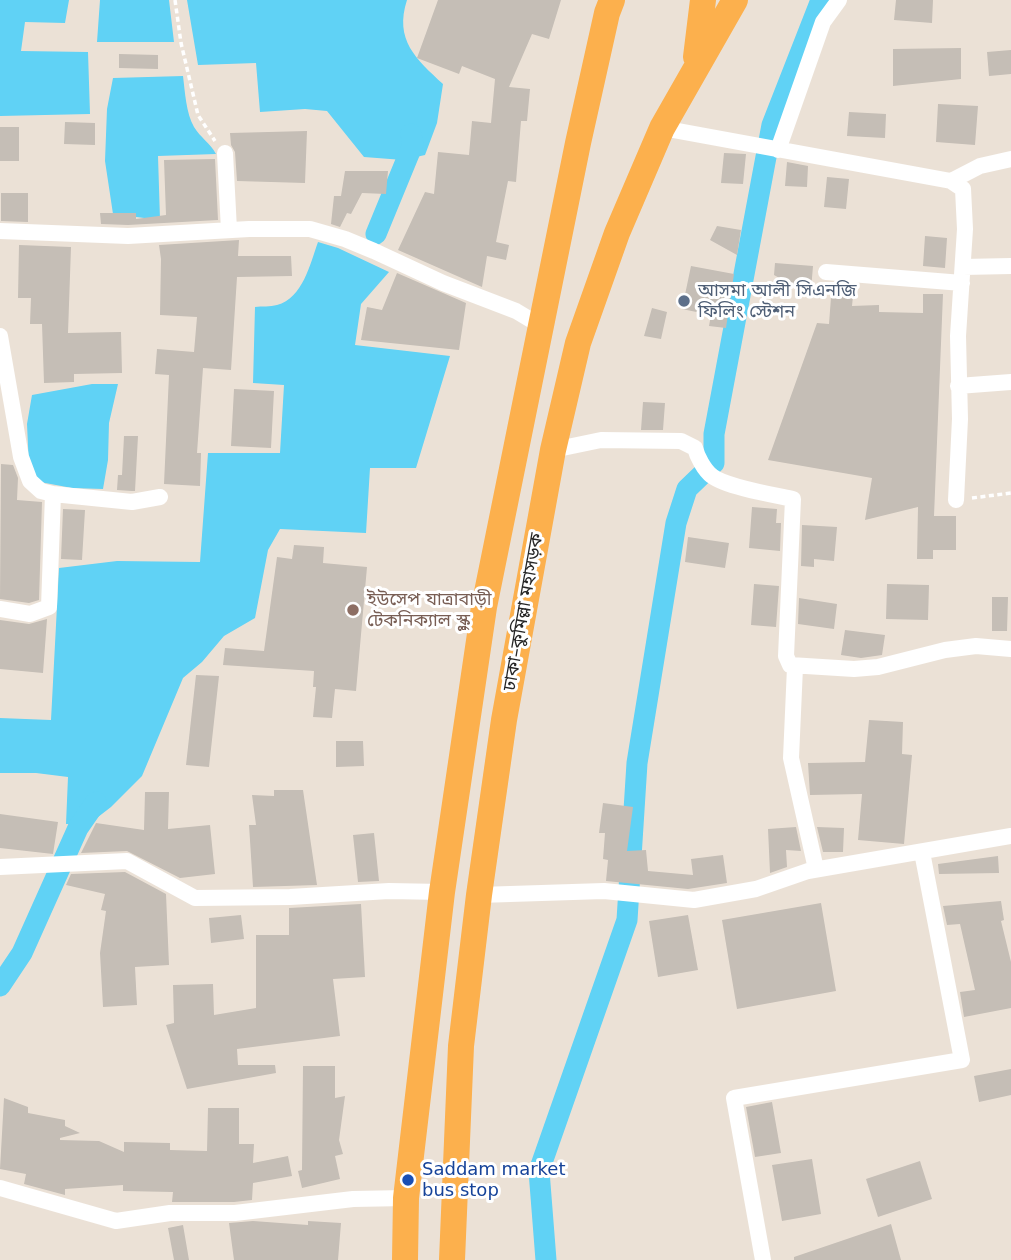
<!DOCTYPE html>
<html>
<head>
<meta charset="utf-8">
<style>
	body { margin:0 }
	canvas { display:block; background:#ebe1d6 }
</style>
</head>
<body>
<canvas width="1011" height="1260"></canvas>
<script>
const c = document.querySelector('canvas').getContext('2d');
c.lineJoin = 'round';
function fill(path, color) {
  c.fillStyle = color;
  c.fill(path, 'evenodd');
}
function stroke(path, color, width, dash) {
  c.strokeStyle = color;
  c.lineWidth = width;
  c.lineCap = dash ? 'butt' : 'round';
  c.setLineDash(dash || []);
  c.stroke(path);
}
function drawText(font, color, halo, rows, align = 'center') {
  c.font = font + ' "DejaVu Sans","Noto Sans Bengali",sans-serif';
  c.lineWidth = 6;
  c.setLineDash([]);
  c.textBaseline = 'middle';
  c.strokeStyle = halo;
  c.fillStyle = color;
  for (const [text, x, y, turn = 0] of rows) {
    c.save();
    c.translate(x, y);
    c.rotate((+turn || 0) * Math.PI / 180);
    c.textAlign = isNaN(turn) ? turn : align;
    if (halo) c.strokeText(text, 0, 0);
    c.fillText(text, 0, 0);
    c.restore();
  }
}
fill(new Path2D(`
	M0,0H69L65,23L25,22L21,51L88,52L90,114L0,116Z
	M100,0H169L174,42H97Z
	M187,0H407C394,40 416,59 443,84L437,123L425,155L403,160L364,157L327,111L305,109L260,112L256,63L198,65Z
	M183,76C185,92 186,113 194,127C200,137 210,143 216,154L158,156L160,220L113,214L105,161L107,109L113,78Z
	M318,242L338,248L389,272L361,304L355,345L450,356L416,468H370L366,533L280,529L268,550L255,618L224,636L202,662L183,678L142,776L111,807L89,824H66L68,777L36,773H0V718L51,720L59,568L117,561L200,562L208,453H280L284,385L253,383L255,307C262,306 270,307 277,305C303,298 310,264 318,242Z
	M92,384H118L109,423L108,460L103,489L72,488L40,482L29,467L27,424L32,395Z`), '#60d2f5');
stroke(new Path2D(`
	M376,234L413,144L411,134
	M0,986L22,953L78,828L96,802
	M546,1260L539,1171L627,920L637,763L676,523L687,489L714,463V434L772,125L821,0`), '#60d2f5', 21);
fill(new Path2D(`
	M438,0H561L549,39L532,34L509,87L530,89L527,121H521L516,182L508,181L496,242L509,245L506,260L487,256L482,287L398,250L425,192L434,194L438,152L469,155L472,121L491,123L495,79L462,66L459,74L417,58Z
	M896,0H933L932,23L894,20Z
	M961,48V79L893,86V49Z
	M1011,50V74L989,76L987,52Z
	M119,54L158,55V69L119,68Z
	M938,104L978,106L975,145L936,142Z
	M849,112L886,114L885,138L847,136Z
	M65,122L95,123V145L64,144Z
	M0,127H19V161H0Z
	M307,131L305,183L237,181L235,152L231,145L230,133Z
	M724,153L746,154L743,184L721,183Z
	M215,159L218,220L128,225L101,224L100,213H136V219L166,215L164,160Z
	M787,162L808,166L807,187L785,186Z
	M345,171H388L386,194L362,193L351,214L347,213L340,227L331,224L334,196H341Z
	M827,177L849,179L846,209L824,207Z
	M1,193H28V222L1,221Z
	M717,226L741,230L737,255L710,240Z
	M925,236L947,238L945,268L923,266Z
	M239,240L238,256H291L292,276L237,277L231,370L203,368L197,453H201L200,486L164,484L169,375L155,374L157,349L194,352L197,317L160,315L161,259L159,245Z
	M19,245L71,247L68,333L121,332L122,373L74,374V382L44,383L42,324H30L31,298H18Z
	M775,263L813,266L811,290L799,289L774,275Z
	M691,266L734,274L726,328L709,326L711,315L682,309Z
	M397,273L466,303L459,350L361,340L367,307L382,310Z
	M832,284L854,286L852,306L879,305V312L923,313V294H943L934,516H956V550H933V559H917L918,507L865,520L872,478L768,460L817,323L829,324Z
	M652,308L667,312L661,339L644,336Z
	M234,389L274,391L271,448L231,446Z
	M643,402L665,403L663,430H641Z
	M124,436H138L135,491H132L117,490L118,475H122Z
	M1,464L13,465L18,478L17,500L42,502L39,600L29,603L0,599Z
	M752,507L777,509L776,523H781L780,551L749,548Z
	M63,509L85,510L82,560L61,559Z
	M802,525L837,527L834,561L814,559V567L801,566Z
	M688,537L729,543L725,568L685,562Z
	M294,545L324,547L323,563L367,567L356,691L335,689L332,718L313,717L316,687H313L314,671L223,665L225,648L264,651L277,557L292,559Z
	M754,584L779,586L776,627L751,625Z
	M887,584L929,585L928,620L886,619Z
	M992,597H1008L1007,631H992Z
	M799,598L837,604L834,629L798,624Z
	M47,619L43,673L0,669V620L29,624Z
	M845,630L885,635L882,655L861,658L841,655Z
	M196,675L219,676L209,767L186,765Z
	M869,720L903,722L902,754L912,755L904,844L858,840L862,794L810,795L808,763L865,762Z
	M336,741H363L364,766L336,767Z
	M274,790H303L317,885L253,887L249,825H256L252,795L274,796Z
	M145,792H169L168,829L210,825L215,874L180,878L127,851L81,853L96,823L144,830Z
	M603,803L633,807L627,851L646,850L648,871L693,875L691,859L723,855L727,883L688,889L606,881L608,860L603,859L605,833H599Z
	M0,814L58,822L53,854L0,848Z
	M796,827L801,851L786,850L787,867L770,873L768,829Z
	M817,827L844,828L843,852H823Z
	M374,833L379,881L358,882L353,835Z
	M998,856L999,873L939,874L938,864Z
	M125,872L166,894L169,965L135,967L137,1005L103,1007L100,953L106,911L101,910L105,894L66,885L71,874Z
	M1001,901L1004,920L1001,921L1011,962V1008L964,1017L960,992L975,990L960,924L947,925L943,906Z
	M821,903L836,991L737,1009L722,920Z
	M361,904L365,977L333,979L340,1036L237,1049L238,1065H275L276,1073L187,1089L166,1025L174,1023L173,985L213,984L214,1015L256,1008V935H289V908Z
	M241,915L244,939L211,943L209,918Z
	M688,915L698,970L658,977L649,921Z
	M303,1066H335V1098L345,1096L339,1140L343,1154L335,1156L340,1179L302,1188L298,1171L302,1170Z
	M1011,1069V1095L979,1102L974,1076Z
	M4,1098L28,1107V1113L65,1120V1126L80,1133L60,1138V1140L99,1141L124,1152V1142L170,1143V1150L207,1151L208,1108H239V1144H254L253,1163L288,1156L292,1176L253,1183L252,1200L234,1202H172L173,1192L123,1191V1185L65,1189V1195L24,1184L26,1174L0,1169Z
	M772,1102L781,1153L755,1157L746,1107Z
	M812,1159L821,1214L782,1221L772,1165Z
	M920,1161L932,1199L878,1217L866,1179Z
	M253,1221L308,1225V1221L341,1223L338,1260H234L229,1223Z
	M891,1224L901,1260H794V1257Z
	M183,1225L189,1260H174L168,1228Z`), '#c5beb6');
stroke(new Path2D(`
	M175,0L181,43L198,115L215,141
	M972,498L1011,493`), '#fff', 3.5, [5, 3.5]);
stroke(new Path2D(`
	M662,128L951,181L963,189L965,229L958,336L960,419L956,500
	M778,150L823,22L839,0
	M225,153L229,230
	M951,181L980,166L1011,159
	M0,231L128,236L249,229H310L345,239L374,251L443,283L516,311L541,326
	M963,267L1011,266
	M826,272L962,283
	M0,336L21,457L30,481L41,491L53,494L132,502L160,497
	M958,386L1011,382
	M553,450L601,440L681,441L695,448C697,456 704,470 712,476C726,487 774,495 793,499L786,656L790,665L854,669L878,667L945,650L976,646L1011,649
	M0,609L30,614L49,607L53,494
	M795,667L791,758L816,869
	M0,867L127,861L195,898L290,897L389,891L442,892
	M479,895L604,891L694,900L756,889L808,871L1011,836
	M0,1188L116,1221L170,1213H235L353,1199L406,1198
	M763,1260L734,1098L962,1060L922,852`), '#fff', 16);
stroke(new Path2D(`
	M696,57L703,0
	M405,1260L406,1198L442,892L484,607L578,143L607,13L612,0
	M452,1260L461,1046L479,895L504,720L553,450L578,343L617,233L662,128L735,0`), '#fcb04d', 26);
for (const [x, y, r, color] of [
	[684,301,7,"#5c6f8a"],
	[353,610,7,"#8d6e63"],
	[408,1180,7,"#1a4fb4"]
]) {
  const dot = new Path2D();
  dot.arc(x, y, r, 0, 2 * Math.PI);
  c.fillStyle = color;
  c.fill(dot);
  stroke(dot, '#fff', 2.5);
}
drawText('18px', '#4e5e75', '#fff', [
	["আসমা আলী সিএনজি",698,291],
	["ফিলিং স্টেশন",698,312]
], 'left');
drawText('18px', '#785e54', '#fff', [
	["ইউসেপ যাত্রাবাড়ী",367,600],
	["টেকনিক্যাল স্কুল",367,621]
], 'left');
drawText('18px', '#262626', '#fff', [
	["ঢাকা–কুমিল্লা মহাসড়ক",524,612,-80]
]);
drawText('18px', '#164399', '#fff', [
	["Saddam market",422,1170],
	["bus stop",422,1191]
], 'left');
</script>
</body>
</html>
